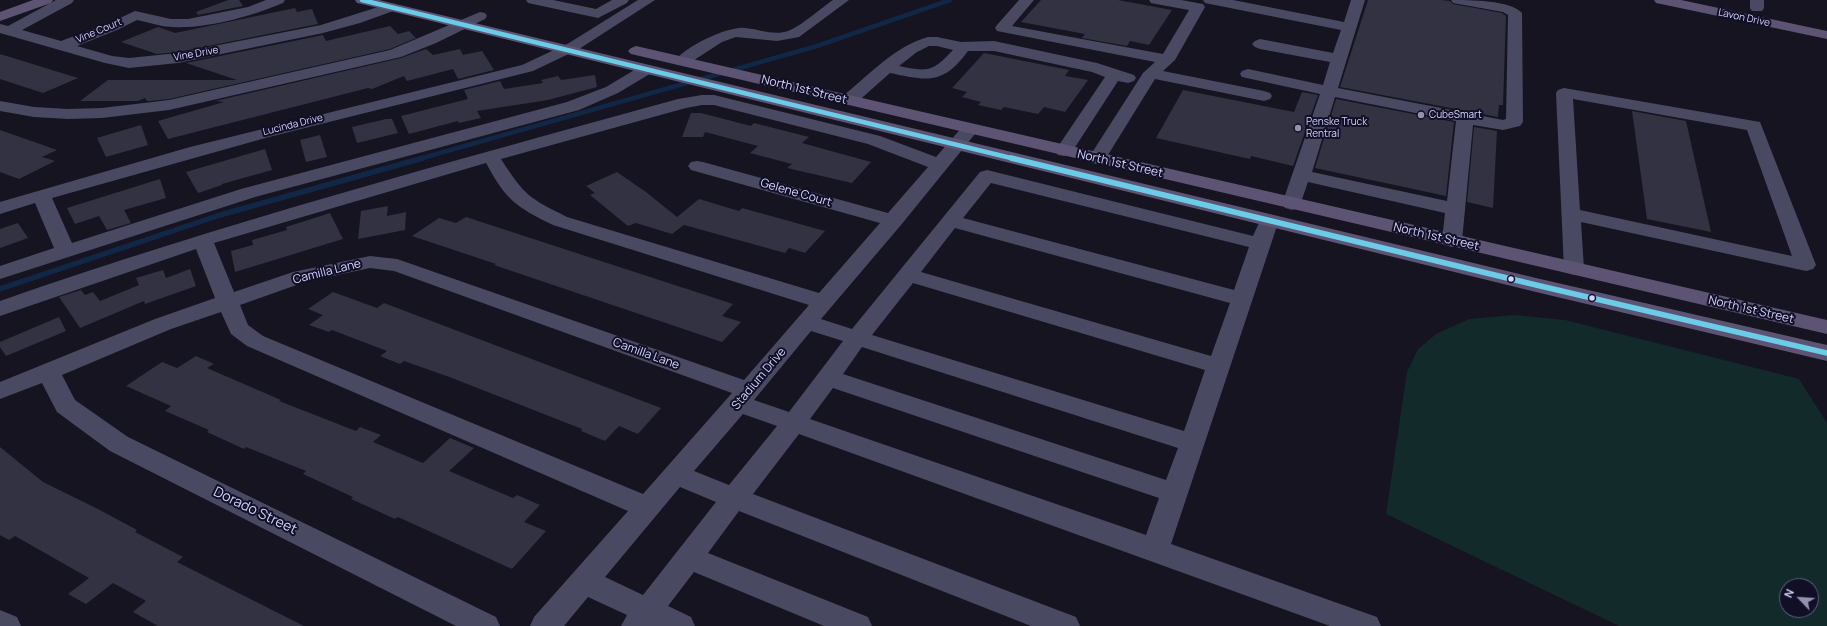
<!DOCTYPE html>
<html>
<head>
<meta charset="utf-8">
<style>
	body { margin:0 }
	#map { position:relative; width:1827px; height:626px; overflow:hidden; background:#151420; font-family:Manrope,sans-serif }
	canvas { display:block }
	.north { position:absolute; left:1779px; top:578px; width:40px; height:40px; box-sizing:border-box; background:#110f25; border:1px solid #5f5e7c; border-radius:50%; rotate:295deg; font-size:11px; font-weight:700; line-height:16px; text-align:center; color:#d5d4fe }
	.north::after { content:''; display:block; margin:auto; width:14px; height:18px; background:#9291b0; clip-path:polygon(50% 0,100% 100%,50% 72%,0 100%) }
</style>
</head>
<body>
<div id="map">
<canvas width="1827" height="626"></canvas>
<div class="north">N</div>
</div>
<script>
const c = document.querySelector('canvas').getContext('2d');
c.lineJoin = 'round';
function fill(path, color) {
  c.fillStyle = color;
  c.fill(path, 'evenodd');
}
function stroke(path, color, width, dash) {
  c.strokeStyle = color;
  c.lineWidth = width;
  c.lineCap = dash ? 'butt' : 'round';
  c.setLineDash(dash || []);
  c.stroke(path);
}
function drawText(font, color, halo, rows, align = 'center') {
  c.font = font + ' Manrope,sans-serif';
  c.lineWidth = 4;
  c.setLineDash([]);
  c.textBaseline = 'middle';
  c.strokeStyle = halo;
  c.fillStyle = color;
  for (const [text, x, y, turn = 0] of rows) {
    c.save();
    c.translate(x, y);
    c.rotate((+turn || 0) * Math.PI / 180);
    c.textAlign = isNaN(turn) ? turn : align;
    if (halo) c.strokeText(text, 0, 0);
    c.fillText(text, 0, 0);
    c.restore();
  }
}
fill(new Path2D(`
	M1514,315L1565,320L1799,379L1827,423V626H1619L1386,514L1407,372L1418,349L1436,334L1469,319ZM1787,586H1811V610H1787Z`), '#122b2a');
stroke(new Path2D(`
	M419,159L817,46L950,0`), '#102745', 4.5);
stroke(new Path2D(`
	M0,289L220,215L423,158`), '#102745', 5.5);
fill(new Path2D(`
	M228,0H239L243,6L198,15L196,12Z
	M1041,0H1118L1172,10L1149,45L1130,41L1127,46L1082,38L1085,34L1021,22Z
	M1368,0H1441L1450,1L1453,4L1502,13L1506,16L1503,105H1499L1498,117L1340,87Z
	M295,8L297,12L312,9L318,24L178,52L157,54L121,42L158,27L175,33Z
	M390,26L398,34L409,31L416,38L390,49L169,99L150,101H147L145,98L138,101H80L108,80H237L186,63L323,35L326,41Z
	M426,49L433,55L460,49L463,55L482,51L494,70L458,79L453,69L407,81L404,76L372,89L368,88L168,139L158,121L224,102L215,101L401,58Z
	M984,53L1069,70L1065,76L1088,80L1065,112L1044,107L1038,114L1004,107L1001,110L978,105L981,102L962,97L967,92L952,88Z
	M0,54L78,78L43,93L0,79Z
	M595,75L597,87L548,100L477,111L481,118L459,123L458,121L409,134L401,116L468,99L464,90L500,81L504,89L543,83L541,80L558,76L561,80Z
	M1183,90L1294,112L1302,92L1318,95L1293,166L1251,156L1250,159L1156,138Z
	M1336,99L1454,122L1446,196L1315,168Z
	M1632,111L1686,121L1711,232L1647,219Z
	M691,113H701L751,126L754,123L809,137L802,143L871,162L852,183L787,168L792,164L750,153L758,146L705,132L703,137H682Z
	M386,119H392L398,133L357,143L352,127Z
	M141,125L148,145L106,157L97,138Z
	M1474,127L1497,131L1493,208L1467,202Z
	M0,130L57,150L42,157L55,161L19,179L0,172Z
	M320,135L327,157L306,162L300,140Z
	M265,149L272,170L222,184V185L198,193L186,172Z
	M617,172L646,192L677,217L699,199L739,211L742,208L825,231L805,253L789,248L785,253L684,225L672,234L636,223L628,226L590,195L595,193L586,186Z
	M160,179L166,198L124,210L131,223L107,230L99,216L75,224L67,208Z
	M388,206L387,216L406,212L405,230L358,239L361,211Z
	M330,213L343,239L235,272L231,251L253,245L252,240L287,230L286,227Z
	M466,217L733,304L722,316L741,322L722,342L494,265L496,264L412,236L439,218L456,223Z
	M18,223L28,238L0,248V229Z
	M190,269L196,286L145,304L144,301L80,328L59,297L81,290L85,295L93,292L100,301L139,285L136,278L163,270L166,278Z
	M333,292L377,308L384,303L661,408L638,434L619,426L605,441L581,431L582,429L452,378L404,361L400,364L380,356L387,351L332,330L329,332L309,325L323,315L308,309Z
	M59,317L66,331L6,356L0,347V342Z
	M196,356L214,364L207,368L281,400L279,401L356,431L360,427L381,435L373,442L423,463L450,438L474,448L449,471L513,498L517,495L540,505L524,522L546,531L512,569L398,517L395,519L351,499L353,497L303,474L306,471L246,447L244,449L207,432L209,430L165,411L171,406L126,386L162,362L177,368Z
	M0,447L43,482L98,509L137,530L135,532L183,557L177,562L304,626H158L133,612L146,601L113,583L86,604L68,594L89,578L15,536L9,540L0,535Z`), '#333242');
fill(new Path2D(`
	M56,0H74L72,3L22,30L61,41L107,24L135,11L171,19H188L248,7L266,0H285L283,3C252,16 207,29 173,27C161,27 148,22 137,20L117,30L77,46L112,56L129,58L178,53L321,25L391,3L396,4L398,7L396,10L360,23L323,33L178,63L129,68L105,63L0,33V24L8,26Z
	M526,0H553L596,9L612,0H629L627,3L598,18L528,3Z
	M638,0H655L579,49L533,71L269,137L52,198L72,243L241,189L567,102L606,87L641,66H653L655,69L653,72L618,93L579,110L255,197L0,279V266L54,248L35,203L0,214V202L190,147L522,65L569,43Z
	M833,0H849L799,37L777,41L736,37L722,42L688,64H678L675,61C685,47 727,26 745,28C758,29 775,36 788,31C800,27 821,8 833,0Z
	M1019,0H1034L1012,26L1163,54L1189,10L1156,4L1151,3L1149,0H1181L1203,4L1205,7L1175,60L1163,71L1264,91L1270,93L1272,96L1270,99L1264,101L1155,79L1103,163L1097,164L1091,163L1088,159L1143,73L1155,62L997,31L995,28L997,25Z
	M1203,0H1233L1344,22L1351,0H1365L1338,88L1503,120L1506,119L1508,15L1503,12L1453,3L1451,0C1469,0 1511,0 1522,13L1523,122L1520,126L1503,130L1473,125L1462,241L1459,245L1452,247L1445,245L1442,241L1445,213L1308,182L1299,208L1292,210L1285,208L1282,204L1320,94L1242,77L1240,74L1242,71L1248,69L1323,85L1330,62L1260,49L1255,47L1252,44L1255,41L1260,39L1333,53L1341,30L1210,4L1205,3ZM1335,97L1456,121L1447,201L1312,172Z
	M1750,0H1764V8L1762,11H1752L1750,8Z
	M480,12L485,13L487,16L485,19L436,43L401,57L169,110L102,118L68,119L34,117L0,111V101L34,107L68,109L102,108L169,100L390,50Z
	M928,37H937L961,42L994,41L1097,63L1134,75L1136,78L1134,81L1128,83L1118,81L1070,155L1064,156L1058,155L1055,151L1105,77L1092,72L994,51H968C943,85 928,81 890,73L855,104L849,105L843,104L841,100L843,96C869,75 895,46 928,37ZM929,46H937L953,50C932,72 929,72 899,66L917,52Z
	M1564,88L1760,122L1816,265L1813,269L1806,271L1581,222L1584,269L1581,273L1574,275L1567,273L1564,269L1556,93L1558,90ZM1573,99L1747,130L1792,256L1580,210Z
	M702,95H714L880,136L936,157L964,125L970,124L976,125L979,129L901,225L821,319L852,329L980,172L987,170L1253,236L1262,216L1269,214L1276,216L1279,220L1171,544L1377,617L1381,626H1330L799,434L753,494L1076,617L1080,626H1031L739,511L708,553L868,617L872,626H824L694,572L668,606L691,617L695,626H621L627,615L588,597L564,626H530L534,617L628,511L247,346L231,334L221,312L171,329L62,375L75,400L128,437L496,617L500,626H456L110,451L57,412L42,383L0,399V382L155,319L215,298L196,249L0,316V301C223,223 450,162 678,99ZM702,105H714L868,144L928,167L888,213L703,162L697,161L691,162L688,166L691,170L880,223L819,293L567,217C529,198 524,195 501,159L686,108ZM486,163C506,200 516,207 553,225L809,305L744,380L397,259L370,256L293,272L234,292L214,243ZM991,183L1249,247L1234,290L963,218ZM955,228L1230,303L1211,356L921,272ZM370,268L394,271L732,393L643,494L263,336L248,325L240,305L305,282ZM913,283L1205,370L1184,431L872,335ZM811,331L843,341L789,412L754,400ZM862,347L1178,448L1166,480L843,374ZM833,388L1159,498L1146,535L810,419ZM743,414L777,426L729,485L694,471ZM680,487L716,502L643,595L605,577Z
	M0,610L17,617L21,626H0Z`), '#494a61');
fill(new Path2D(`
	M33,0H53L51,3L0,21V12Z
	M355,0H379L1536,278L1827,345V361L1536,292L362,4L357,3Z
	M1654,0H1681L1827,31V39L1661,4L1656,3Z
	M636,46L1827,320V334L631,54L628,51L631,48Z`), '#5c5472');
stroke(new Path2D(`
	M362,0L1015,159`), '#6bcce7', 4.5);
stroke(new Path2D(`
	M1011,158L1536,285L1827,353`), '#6bcce7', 5.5);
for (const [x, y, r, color] of [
	[1421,115,4,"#9291b0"],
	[1298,128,4,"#9291b0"],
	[1511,279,3.5,"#d5d4fe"],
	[1592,298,3.5,"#d5d4fe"]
]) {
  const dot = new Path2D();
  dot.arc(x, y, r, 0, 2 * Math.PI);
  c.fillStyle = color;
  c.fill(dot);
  stroke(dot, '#110f25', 1.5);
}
drawText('10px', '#d5d4fe', '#110f25', [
	["Lavon Drive",1744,18,12],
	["Vine Court",99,31,-23],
	["Vine Drive",196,54,-10],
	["Lucinda Drive",293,125,-14]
]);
drawText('10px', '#d5d4fe', '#110f25', [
	["CubeSmart",1429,115],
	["Penske Truck",1306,122],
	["Rentral",1306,134]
], 'left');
drawText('12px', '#d5d4fe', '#110f25', [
	["North 1st Street",804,90,14],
	["North 1st Street",1120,164,13],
	["Gelene Court",796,193,16],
	["North 1st Street",1436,237,13],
	["Camilla Lane",327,272,-14],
	["North 1st Street",1751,310,13],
	["Camilla Lane",646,354,20],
	["Stadium Drive",759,379,-50]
]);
drawText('14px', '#d5d4fe', '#110f25', [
	["Dorado Street",255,511,26]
]);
</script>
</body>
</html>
